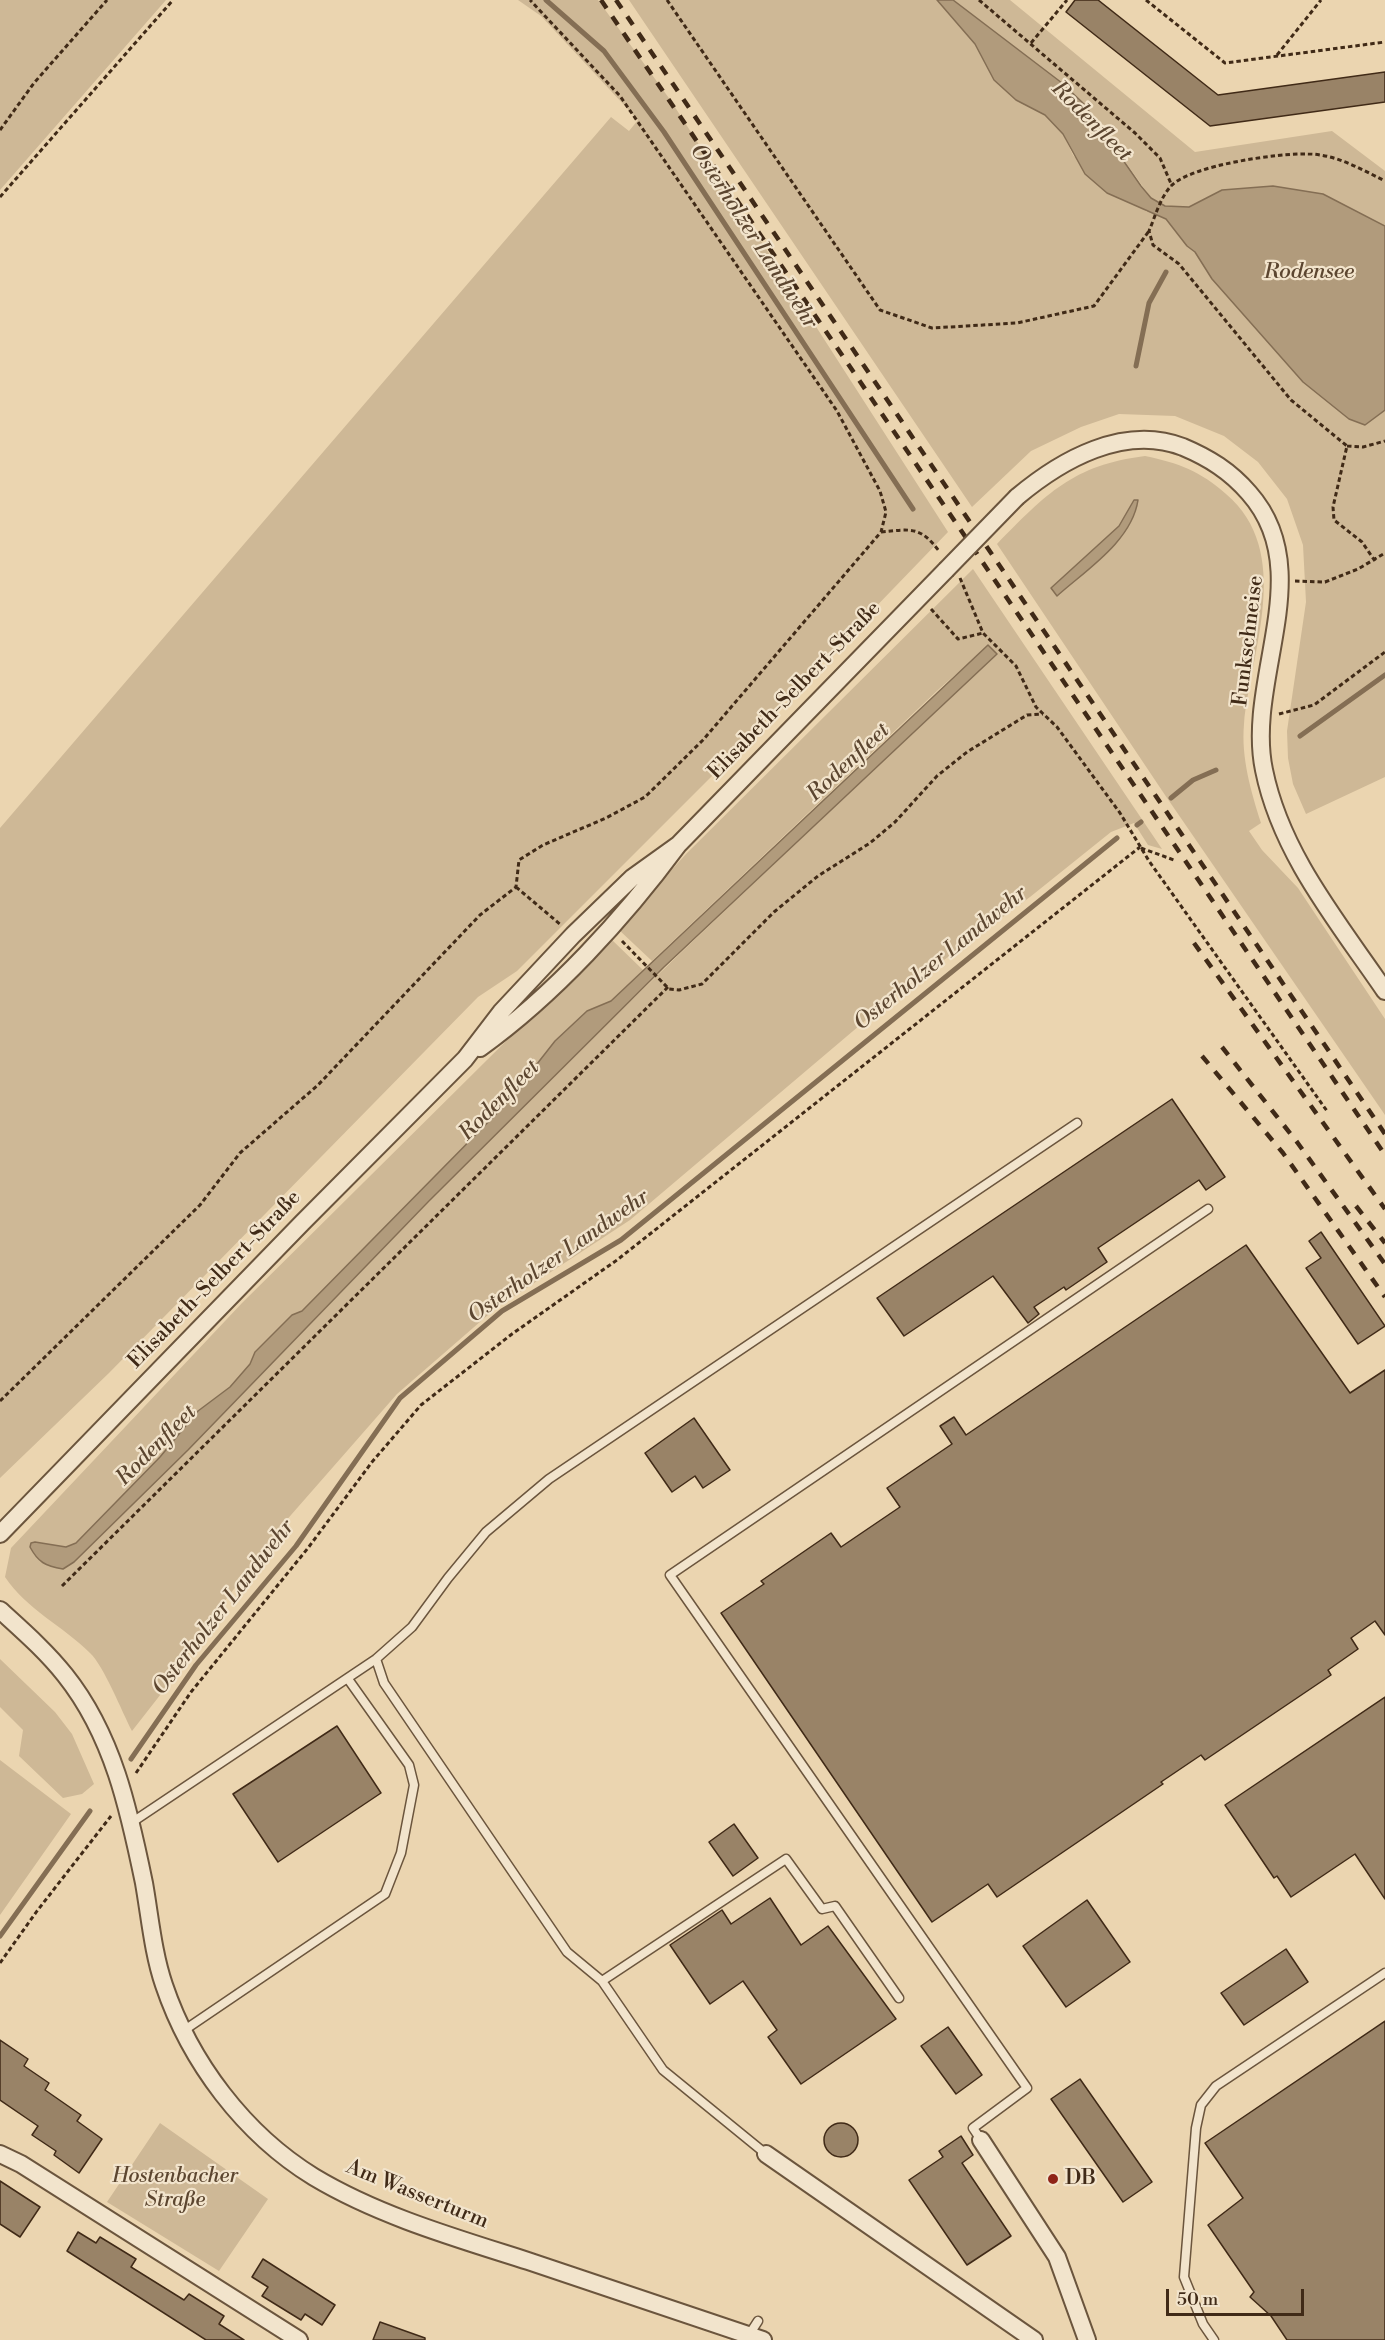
<!DOCTYPE html>
<html>
<head>
<meta charset="utf-8">
<style>
	body { margin:0 }
	#map { position:relative; width:1385px; height:2340px; overflow:hidden; background:#ebd5b0; font-family:"Libre Bodoni",serif }
	canvas { display:block }
	.scale { position:absolute; left:1166px; top:2289px; width:138px; height:27px; box-sizing:border-box; border:3px solid #402a17; border-top:0; padding-left:8px; font-size:18px; line-height:21px; white-space:nowrap; color:#402a17; -webkit-text-stroke:4px #f2e4cc; paint-order:stroke }
</style>
</head>
<body>
<div id="map">
<canvas width="1385" height="2340"></canvas>
<div class="scale">50 m</div>
</div>
<script>
const c = document.querySelector('canvas').getContext('2d');
c.lineJoin = 'round';
function fill(path, color) {
  c.fillStyle = color;
  c.fill(path, 'evenodd');
}
function stroke(path, color, width, dash) {
  c.strokeStyle = color;
  c.lineWidth = width;
  c.lineCap = dash ? 'butt' : 'round';
  c.setLineDash(dash || []);
  c.stroke(path);
}
function drawText(font, color, halo, rows, align = 'center') {
  c.font = font + ' "Libre Bodoni",serif';
  c.lineWidth = 4.5;
  c.setLineDash([]);
  c.textBaseline = 'middle';
  c.strokeStyle = halo;
  c.fillStyle = color;
  for (const [text, x, y, turn = 0] of rows) {
    c.save();
    c.translate(x, y);
    c.rotate((+turn || 0) * Math.PI / 180);
    c.textAlign = isNaN(turn) ? turn : align;
    if (halo) c.strokeText(text, 0, 0);
    c.fillText(text, 0, 0);
    c.restore();
  }
}
fill(new Path2D(`
	M0,0H166L0,190Z
	M518,0H598L671,101L948,532L727,761L517,971L478,997L109,1373L0,1478V828L611,117L629,131L638,120L541,16Z
	M629,0H937L975,44L994,80L1016,100L1045,115L1063,134L1073,155L1107,193L1136,204L1147,212L1151,198L1084,104L1062,83L953,0H1010L1195,152L1332,131L1385,171V777L1306,814L1293,784L1288,758L1287,731L1306,602L1303,545L1287,499L1258,462L1224,436L1175,416L1119,414L1081,427L1031,451L972,507Z
	M1145,456C1179,463 1200,471 1226,494C1294,552 1251,650 1244,724C1241,758 1251,791 1261,823L1249,831L1262,850L1298,888L1385,1019V1115L1165,795L997,544C1046,494 1073,465 1145,456Z
	M973,569L1162,849L1148,845L1134,823L1111,832L1030,897L892,998L630,1220L496,1308L397,1394L284,1523L215,1614L175,1676L132,1731C122,1712 104,1666 90,1653C63,1626 26,1609 5,1577L11,1548L242,1303L610,938L643,970L611,1001L587,1011L555,1041L504,1106L302,1311L292,1315L255,1351L250,1364L230,1387L198,1411L160,1457L76,1543L66,1547L35,1542L63,1569L74,1561C219,1421 357,1274 499,1131C661,968 830,812 997,654L988,646L939,689L652,961L618,929L686,854Z
	M0,1659L55,1712L72,1734L94,1784L82,1794L63,1798L19,1756L23,1730L0,1707Z
	M0,1760L71,1814L0,1915Z
	M160,2123L268,2199L219,2271L107,2202Z`), '#ceb896');
const water = new Path2D(`
	M937,0H953L1062,83L1084,104L1141,186L1151,198L1165,206L1189,207L1222,190L1273,186L1323,194L1385,226V410L1365,425L1349,419L1303,382L1212,279L1195,252L1187,246L1166,219L1107,193L1085,174L1063,134L1045,115L1016,100L994,80L975,44Z
	M1134,500H1138C1132,541 1086,570 1057,596L1051,588L1119,526Z
	M988,645L997,654L664,967L429,1201L188,1450L74,1562L63,1569C45,1566 38,1562 30,1547L31,1543L35,1542L66,1547L76,1543L160,1457L198,1411L230,1387L250,1364L255,1352L292,1315L302,1311L504,1106L555,1041L587,1011L611,1001Z`);
fill(water, '#b19b7c');
stroke(water, '#846e54', 1.5);
stroke(new Path2D(`
	M546,0L604,51L664,132L913,509
	M1136,366L1149,303L1166,272
	M1300,736L1385,675
	M1171,798L1193,780L1216,770
	M1137,825L1141,822
	M131,1759L196,1665L296,1546L400,1398L502,1311L621,1240L1117,838
	M0,1936L90,1811`), '#846e54', 5);
const building = new Path2D(`
	M1075,0H1098L1218,95L1385,72V102L1210,126L1066,12Z
	M1172,1099L1225,1177L1206,1190L1199,1180L1098,1248L1107,1262L1066,1290L1064,1287L1034,1307L1039,1314L1028,1323L993,1276L904,1336L877,1298Z
	M1321,1232L1385,1326L1358,1344L1306,1268L1321,1258L1309,1241Z
	M1246,1245L1350,1393L1385,1370V1635L1375,1621L1351,1638L1358,1649L1328,1670L1331,1675L1205,1760L1201,1755L1161,1782L1163,1784L997,1897L988,1884L932,1922L721,1613L764,1584L761,1581L831,1533L841,1547L900,1507L887,1488L952,1444L940,1426L954,1417L966,1435Z
	M694,1418L730,1470L703,1488L695,1476L672,1492L645,1453Z
	M1385,1697V1899L1355,1854L1291,1897L1277,1876L1274,1878L1225,1805Z
	M337,1726L381,1793L278,1862L233,1794Z
	M734,1824L758,1858L733,1876L709,1842Z
	M770,1898L801,1945L828,1926L896,2019L801,2084L768,2037L777,2030L743,1981L710,2004L670,1945L722,1910L731,1924Z
	M1087,1900L1130,1962L1066,2007L1023,1946Z
	M1286,1949L1308,1982L1244,2025L1221,1993Z
	M1385,2021V2340H1287L1271,2316L1250,2297L1254,2292L1208,2225L1243,2198L1205,2143Z
	M948,2027L982,2075L956,2094L921,2046Z
	M0,2040L28,2059L24,2066L49,2083L45,2090L81,2115L77,2121L102,2139L79,2173L54,2155L56,2151L32,2135L38,2126L0,2100Z
	M1080,2079L1152,2182L1123,2202L1051,2099Z
	M824 2140a17 17 0 1 1 34 0a17 17 0 1 1-34 0Z
	M961,2136L973,2155L962,2163L1011,2236L967,2265L909,2180L943,2157L939,2151Z
	M0,2181L40,2207L20,2237L0,2224Z
	M78,2232L96,2243L100,2237L136,2259L131,2267L184,2300L189,2294L224,2316L219,2324L244,2340H206L67,2251Z
	M263,2259L335,2305L322,2325L305,2314L301,2320L262,2296L268,2287L252,2277Z
	M380,2322L425,2338V2340H373Z`);
fill(building, '#998367');
stroke(building, '#402a17', 1.5);
const lane = new Path2D(`
	M376,1659L384,1683L567,1952L602,1981L663,2070L766,2154
	M131,1823L376,1659L412,1627L448,1578L486,1532L549,1479L1077,1123
	M602,1981L786,1859L822,1909L835,1906L899,1998
	M183,2031L385,1894L401,1853L414,1785L409,1765L348,1679
	M981,2140L973,2128L1027,2088L670,1575L1208,1209
	M749,2335L758,2321
	M1214,2340L1203,2324L1184,2277L1196,2128L1201,2105L1216,2086L1385,1973`);
const street = new Path2D(`
	M1017,497C1061,460 1124,424 1183,447C1209,458 1230,471 1249,493C1319,572 1245,679 1264,770C1281,854 1338,922 1385,991
	M480,1048C554,995 624,918 678,845L946,570
	M0,1534L302,1223L465,1059L501,1012L573,935L632,878L678,845
	M0,1610C23,1631 46,1651 65,1675C113,1735 129,1810 144,1883C150,1917 153,1953 164,1985C190,2062 244,2134 314,2177C379,2216 456,2238 528,2261C606,2288 685,2313 763,2340
	M981,2140L1057,2257L1087,2340
	M0,2154L21,2164L299,2340
	M766,2154L1034,2340`);
stroke(lane, '#6b553d', 11);
stroke(street, '#6b553d', 20);
stroke(new Path2D(`
	M667,0L880,310L932,328L1017,323L1094,306L1149,231
	M979,0L1135,133L1160,158L1172,186
	M1146,0L1225,63L1385,42
	M1031,43L1067,0
	M1277,55L1321,0
	M0,130L34,83L107,0
	M0,197L173,0
	M1347,446L1363,447L1385,441
	M881,532C911,529 920,526 939,551
	M1375,561L1362,542L1334,520L1333,507L1347,446L1291,400L1179,264L1153,245L1149,231C1155,217 1160,198 1171,186C1191,165 1279,153 1308,154C1335,154 1361,169 1385,181
	M960,578L983,633L1016,666L1036,707L1057,727L1120,813L1149,861L1327,1111
	M1295,581L1325,582L1358,569L1385,553
	M931,609L958,639L983,633
	M1279,714L1314,705L1385,652
	M1141,848L1174,860
	M516,887L561,925
	M622,941L669,989L679,990L702,984L774,912L818,876L870,843L895,822L937,776L967,752L1027,715L1043,714
	M0,1401L200,1205L240,1153L318,1085L480,915L516,887L519,860L543,845L606,818L645,797L703,740L881,532L886,512L880,491L837,411L620,96L530,0
	M62,1586L668,987
	M136,1773L191,1692L308,1548L372,1462L421,1405L512,1334L617,1260L1140,847
	M0,1963L37,1911L111,1816`), '#402a17', 3, [4.5, 3]);
stroke(lane, '#f2e4cc', 8);
stroke(street, '#f2e4cc', 16);
stroke(new Path2D(`
	M601,0L1385,1155
	M616,0L1385,1134
	M1194,943L1385,1209
	M1222,1047L1297,1142L1385,1264
	M1202,1056L1283,1153L1385,1297
	M1356,1206L1385,1243`), '#402a17', 4.5, [10, 10]);
const streetBridge = new Path2D(`
	M946,570L1017,497`);
stroke(streetBridge, '#6b553d', 20, []);
stroke(streetBridge, '#f2e4cc', 16);
for (const [x, y, r, color] of [
	[1053,2179,6,"#8f2418"]
]) {
  const dot = new Path2D();
  dot.arc(x, y, r, 0, 2 * Math.PI);
  c.fillStyle = color;
  c.fill(dot);
  stroke(dot, '#f2e4cc', 2);
}
drawText('21px', '#402a17', '#f2e4cc', [
	["Funkschneise",1249,641,-83],
	["Elisabeth-Selbert-Straße",795,691,-46],
	["Elisabeth-Selbert-Straße",215,1280,-46],
	["Am Wasserturm",417,2195,22]
]);
drawText('italic 21px', '#5c4630', '#f2e4cc', [
	["Hostenbacher",175,2177],
	["Straße",175,2201]
]);
drawText('21px', '#402a17', '#f2e4cc', [
	["DB",1065,2179]
], 'left');
drawText('italic 22px', '#5c4630', '#f2e4cc', [
	["Rodenfleet",1091,122,45],
	["Osterholzer Landwehr",753,237,57],
	["Rodensee",1309,273],
	["Rodenfleet",849,763,-43],
	["Osterholzer Landwehr",941,959,-39],
	["Rodenfleet",500,1101,-45],
	["Osterholzer Landwehr",559,1257,-35],
	["Rodenfleet",157,1446,-45],
	["Osterholzer Landwehr",224,1608,-52]
]);
</script>
</body>
</html>
